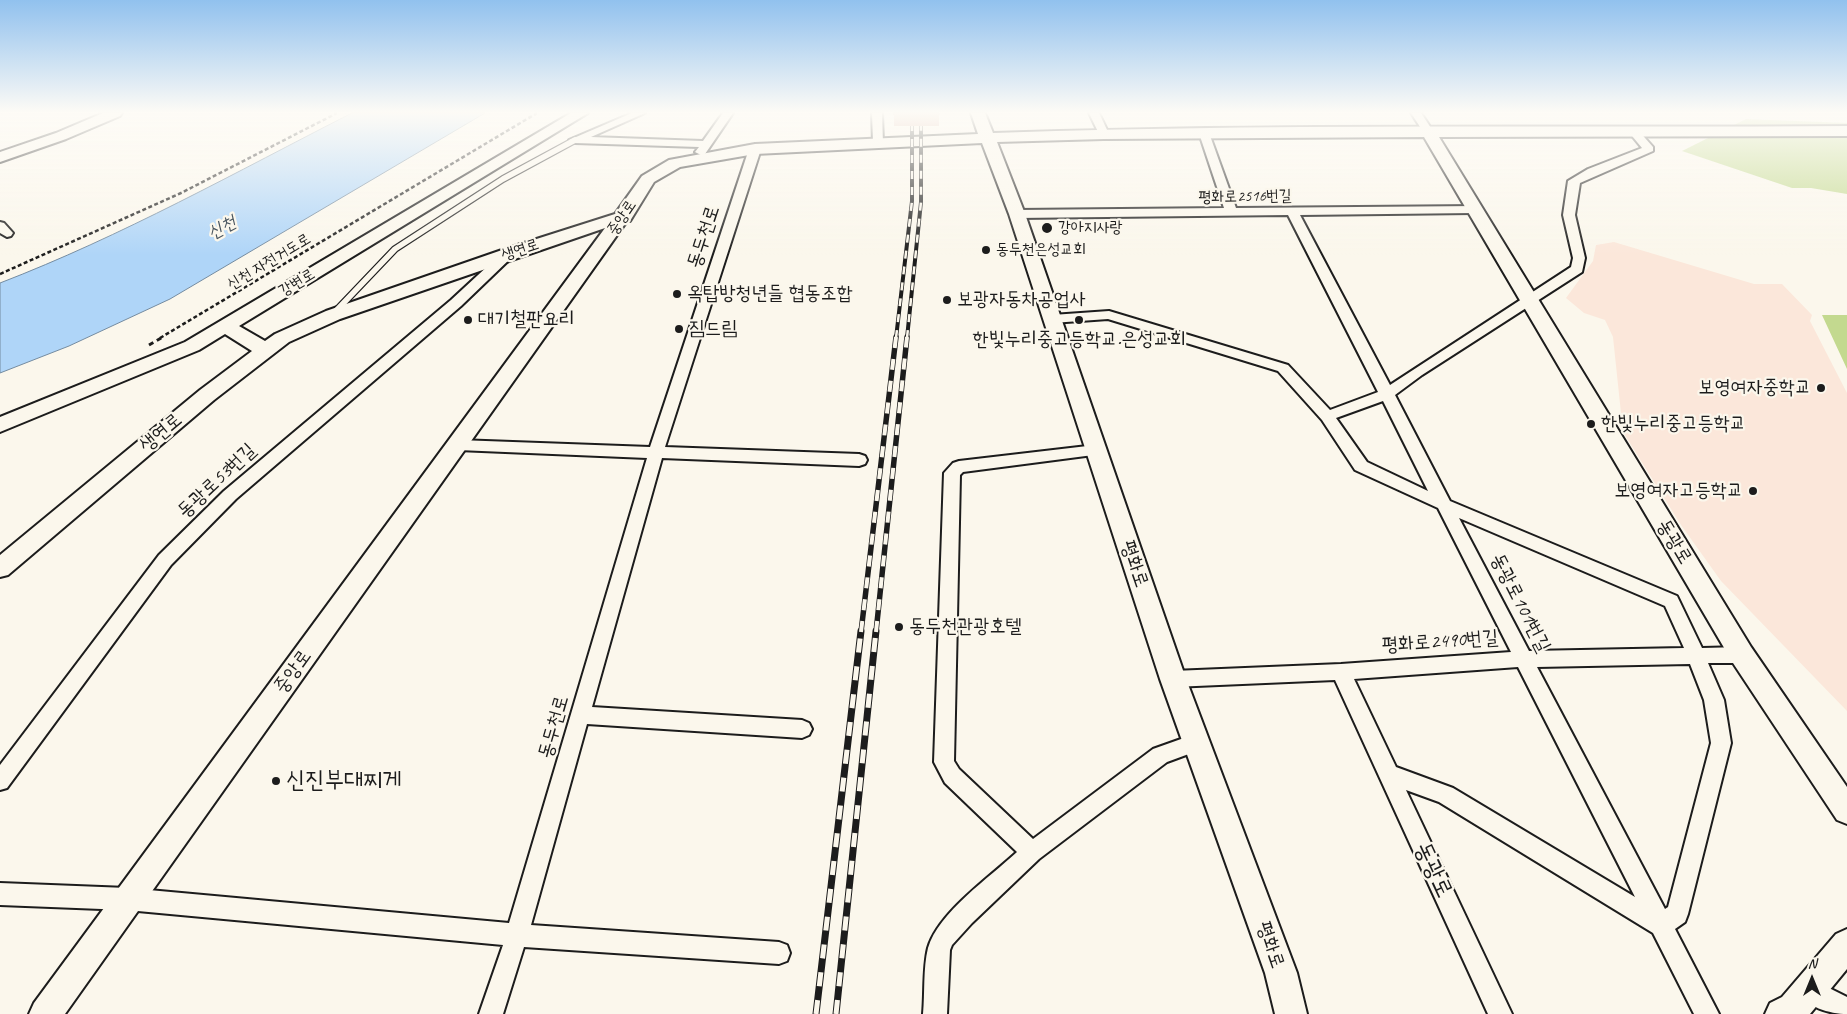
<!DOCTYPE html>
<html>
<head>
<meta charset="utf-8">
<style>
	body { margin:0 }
	#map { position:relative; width:1847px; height:1014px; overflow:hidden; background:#fbf7ec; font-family:Caveat,sans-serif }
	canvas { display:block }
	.north { position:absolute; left:1787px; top:954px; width:50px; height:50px; -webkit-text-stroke:4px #fbf7ec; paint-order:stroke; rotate:0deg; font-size:14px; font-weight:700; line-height:20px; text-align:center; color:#1c1c1c }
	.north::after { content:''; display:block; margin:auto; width:18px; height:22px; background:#1c1c1c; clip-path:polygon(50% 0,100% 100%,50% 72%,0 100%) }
</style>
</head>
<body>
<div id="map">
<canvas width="1847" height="1014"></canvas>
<div class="north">N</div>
</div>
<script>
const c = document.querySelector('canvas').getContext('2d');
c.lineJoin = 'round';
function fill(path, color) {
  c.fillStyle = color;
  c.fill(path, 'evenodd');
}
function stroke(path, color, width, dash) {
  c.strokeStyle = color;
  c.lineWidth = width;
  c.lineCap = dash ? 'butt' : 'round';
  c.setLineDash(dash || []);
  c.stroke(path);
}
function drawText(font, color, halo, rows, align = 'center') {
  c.font = font + ' Caveat,"Poor Story",sans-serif';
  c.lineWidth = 4.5;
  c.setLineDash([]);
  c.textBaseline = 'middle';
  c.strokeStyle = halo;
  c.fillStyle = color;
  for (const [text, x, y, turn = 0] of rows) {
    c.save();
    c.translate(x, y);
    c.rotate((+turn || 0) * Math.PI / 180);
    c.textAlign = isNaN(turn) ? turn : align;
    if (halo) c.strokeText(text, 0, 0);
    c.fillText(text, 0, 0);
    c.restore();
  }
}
fill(new Path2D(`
	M1614,242L1754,284H1782L1812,315L1810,321L1847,393V711L1721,581L1681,525L1623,432L1613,337L1605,320L1584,313L1566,298L1593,261L1596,245Z`), '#fbe7da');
fill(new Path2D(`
	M1746,119L1847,123V194L1811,188H1792L1682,151Z
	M1822,315H1847V369Z`), '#c3d98f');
const water = new Path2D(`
	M352,113H485L170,299L69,346L0,373V283C122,236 236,172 352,113Z`);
fill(water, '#afd5f8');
stroke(water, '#748ba0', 1);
const lane = new Path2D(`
	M334,313L395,249L503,179L575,140`);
const street = new Path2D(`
	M632,113H645L591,137L703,141L723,113H733L705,154L701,155L695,152L699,147L575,143L569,140Z
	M872,113H882L883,144L879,145L873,142Z
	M1089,113H1099L1109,134L1108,136H1100Z
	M1411,113H1421L1433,131L1432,133H1424Z
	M1633,128L1637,129L1653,147V151L1580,183L1575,215L1585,258L1582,272L1422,375L1395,395L1450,501L1677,596L1702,648L1742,647L1748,650L1751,655L1748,660L1742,663H1708L1724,700L1731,743L1688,914L1685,922L1675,929L1719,1014H1694L1653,933L1439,802L1406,790L1512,1014H1488L1335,680L1173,687L1166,685L1164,679L1166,673L1173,671L1341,664L1511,652L1438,508L1355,470L1322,420L1278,371L1108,319L1052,323L1045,319L1052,315L1109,311L1288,365L1330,410L1378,392L1288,215L1017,218L1011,214L1017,210L1224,208L1199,133L1204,130L1209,133L1236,208L1478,206L1480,209L1478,212L1474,213L1300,215L1390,385L1571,267L1573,258L1563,215L1568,181L1588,169L1642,148L1628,131ZM1383,401L1428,491L1367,462L1336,418ZM1459,518L1665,606L1684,648L1529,651ZM1690,664L1704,700L1711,743L1668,907L1665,909L1537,667ZM1518,667L1635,897L1453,788L1396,767L1354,679Z
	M755,146L761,149L665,447L859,454L865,456L867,460L865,464L859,466L662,458L592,707L802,720L809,723L812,729L809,735L802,738L587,724L531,925L779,942L787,945L790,953L787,961L779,964L524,947L503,1014H479L503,945L127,910L0,905V883L127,888L509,923L647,458L458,450L453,449L450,445L453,441L458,440L650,447L749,149Z
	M0,222L4,223L13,233L11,236L7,237L0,233Z
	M508,250L514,254L512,257L461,306L236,499L171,565L7,788L0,790V765L159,555L224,491L451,300L504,251Z
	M1096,445L1101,446L1104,450L1101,454L963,472L960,475L954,761L959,769L1033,839L1153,749L1198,733L1205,736L1208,742L1205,748L1167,762L1039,859L972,923L952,945L950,950L947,1014H923C925,993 923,968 928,948C938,913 990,877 1017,852L945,783L934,762L944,473L953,463L959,461Z
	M1809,978L1847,997V1014C1830,1014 1805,1007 1797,990L1801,982Z`);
const secondary = new Path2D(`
	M103,113H122L120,116L66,139L0,162V152L56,133Z
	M571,113H588L239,326L265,341L275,334L326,311L502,250L615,214L642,176L669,160L755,144L978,134L971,113H985L993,133C1278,123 1562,128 1847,126V136L1439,137L1751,647L1847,787V824L1837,820L1733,663L1424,137L1104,139L997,142L1025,214L1186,679L1297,973L1307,1014H1275L1265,973L1160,679L1009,214L982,143L755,154L680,167L654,182L630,221H627L65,1014H29L34,1003L605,228L340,319L289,342L214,400L8,575L0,577V555L200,390L252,351L225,334L199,350L0,432V417L185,342Z
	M1847,929V969L1810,1014H1765L1770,1003L1782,997L1836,934Z`);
stroke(lane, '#1c1c1c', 8);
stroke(street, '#1c1c1c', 4);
stroke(secondary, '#1c1c1c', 4);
stroke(new Path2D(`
	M0,274L181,193L337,113
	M160,338L537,113`), '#1c1c1c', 2.5, [4, 2.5]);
stroke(new Path2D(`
	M149,345L163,337`), '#1c1c1c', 3, [5, 4]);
stroke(lane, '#fbf7ec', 5.5);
fill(street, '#fbf7ec');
fill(secondary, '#fbf7ec');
const railFar2 = new Path2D(`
	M896,338L912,201V113
	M907,338L921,202V113`);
const railFar1 = new Path2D(`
	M861,632L896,337
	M876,632L907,337`);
const rail = new Path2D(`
	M816,1014L861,631
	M836,1014L876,631`);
stroke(railFar2, '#1c1c1c', 4);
stroke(railFar1, '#1c1c1c', 5.5);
stroke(rail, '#1c1c1c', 7);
stroke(railFar2, '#fbf7ec', 2.5, [8]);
stroke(railFar1, '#fbf7ec', 4, [11]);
stroke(rail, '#fbf7ec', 5, [14]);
fill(new Path2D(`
	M894,113H939V126H894Z`), '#d7a697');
const building = new Path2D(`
	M894,113H939V115H894Z`);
fill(building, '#fac1b0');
stroke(building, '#af877b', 1);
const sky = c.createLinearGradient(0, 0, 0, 255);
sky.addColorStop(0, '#91c1ee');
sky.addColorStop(0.44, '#fdfbf6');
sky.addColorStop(1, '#fdfbf600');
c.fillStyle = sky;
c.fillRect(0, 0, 1847, 255);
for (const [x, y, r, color] of [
	[1047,228,6,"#1c1c1c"],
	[986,250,5,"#1c1c1c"],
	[677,294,5,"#1c1c1c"],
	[947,300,5,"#1c1c1c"],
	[468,320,5,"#1c1c1c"],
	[1079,320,5,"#1c1c1c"],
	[679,329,5,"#1c1c1c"],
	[1821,388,5,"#1c1c1c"],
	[1591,424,5,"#1c1c1c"],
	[1753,491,5,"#1c1c1c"],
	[899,627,5,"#1c1c1c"],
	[276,781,5,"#1c1c1c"]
]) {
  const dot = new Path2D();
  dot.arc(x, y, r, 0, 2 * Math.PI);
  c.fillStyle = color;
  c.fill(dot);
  stroke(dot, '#fbf7ec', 2);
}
drawText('16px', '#1c1c1c', '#fbf7ec', [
	["평화로2516번길",1245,197,-1],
	["중앙로",622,218,-56],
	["생연로",520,250,-18],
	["신천 자전거도로",269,262,-31],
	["강변로",297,283,-31]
]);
drawText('16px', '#1c1c1c', '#fbf7ec', [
	["강아지사랑",1058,228],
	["동두천은성교회",996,250]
], 'left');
drawText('italic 18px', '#48545e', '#fbf7ec', [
	["신천",222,228,-28]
]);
drawText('20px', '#1c1c1c', '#fbf7ec', [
	["동두천로",704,237,-72],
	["생연로",161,433,-40],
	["동광로53번길",217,481,-43],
	["동광로",1674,542,59],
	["평화로",1134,564,71],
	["동광로101번길",1520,603,63],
	["평화로2490번길",1440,642,-4],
	["중앙로",293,672,-54],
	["동두천로",554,727,-74],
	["평화로",1270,945,71]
]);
drawText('20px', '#1c1c1c', '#fbf7ec', [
	["옥탑방청년들 협동조합",687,294],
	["보광자동차공업사",957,300],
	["대기철판요리",478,320],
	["짐드림",689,329],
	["한빛누리중고등학교.은성교회",1079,340,"center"],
	["보영여자중학교",1811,388,"right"],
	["한빛누리중고등학교",1601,424],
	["보영여자고등학교",1743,491,"right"],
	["동두천관광호텔",909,627]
], 'left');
drawText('24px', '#1c1c1c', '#fbf7ec', [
	["신진부대찌게",286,781]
], 'left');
drawText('24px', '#1c1c1c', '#fbf7ec', [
	["동광로",1433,870,65]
]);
</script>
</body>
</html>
